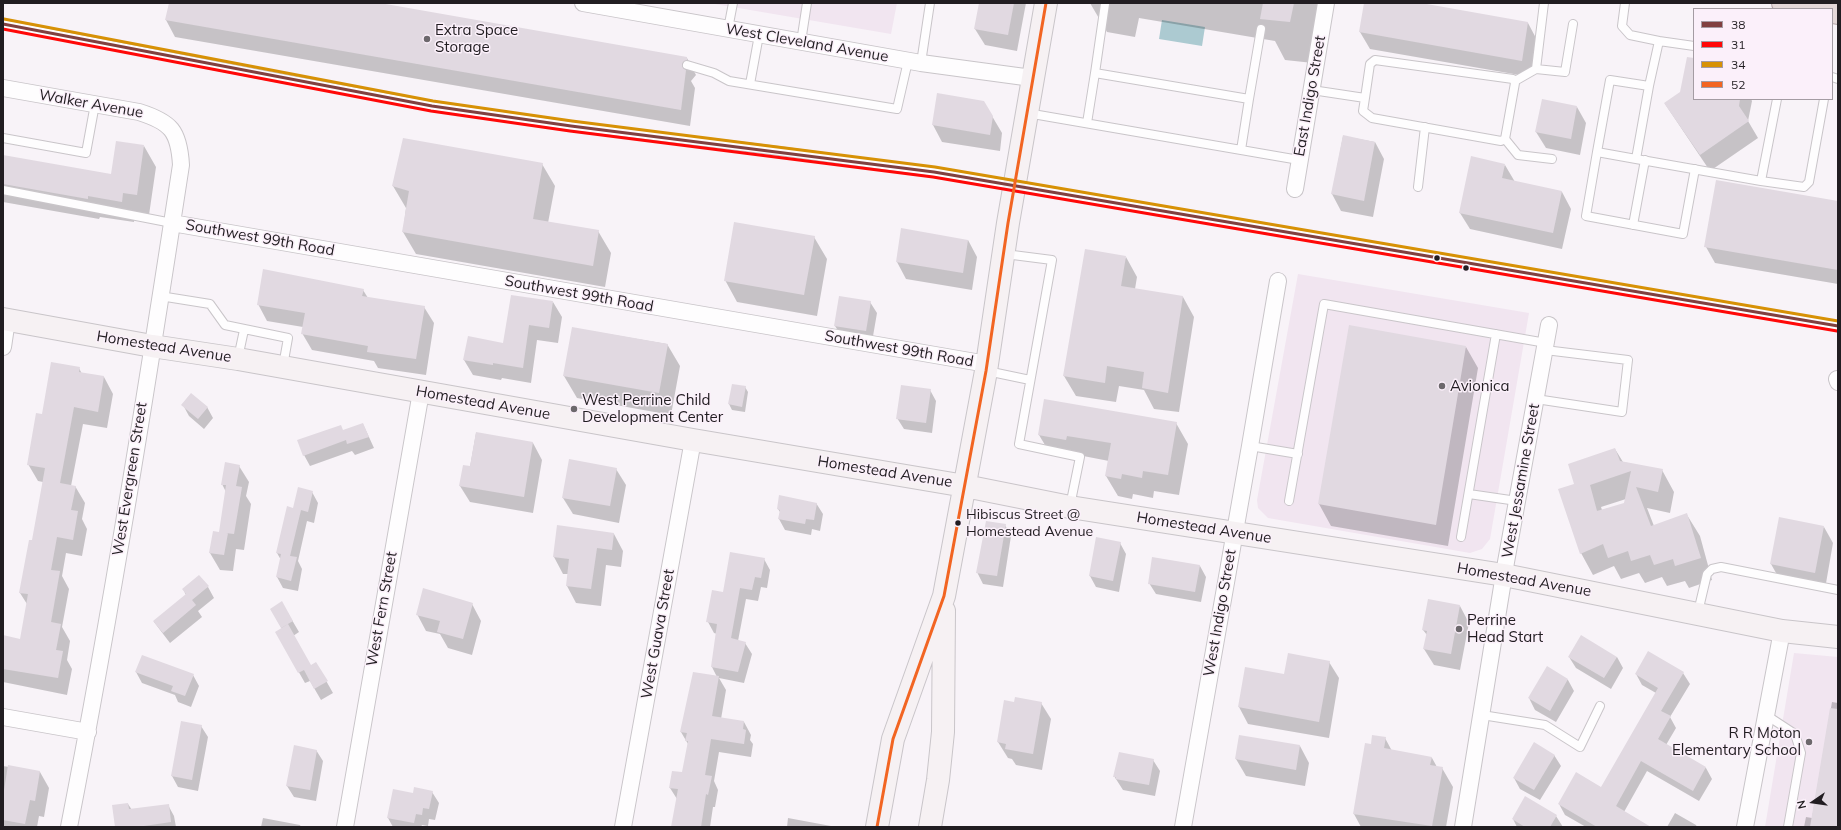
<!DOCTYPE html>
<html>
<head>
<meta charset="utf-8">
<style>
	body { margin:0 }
	#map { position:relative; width:1841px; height:830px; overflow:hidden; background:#f8f3f8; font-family:Mulish,sans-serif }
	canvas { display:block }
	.frame { position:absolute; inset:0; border:4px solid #211d21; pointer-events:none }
	.legend { position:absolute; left:1693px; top:8px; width:140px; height:92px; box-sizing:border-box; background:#fbf0fa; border:1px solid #a49ca3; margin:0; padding:5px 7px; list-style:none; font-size:12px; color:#211d21 }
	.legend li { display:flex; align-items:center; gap:8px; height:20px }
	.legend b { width:20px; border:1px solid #a49ca3 }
	.north { position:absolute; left:1793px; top:782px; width:40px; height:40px; -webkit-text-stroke:3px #fbf0fa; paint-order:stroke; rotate:257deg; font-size:11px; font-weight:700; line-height:16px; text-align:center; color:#211d21 }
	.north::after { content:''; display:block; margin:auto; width:14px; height:18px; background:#211d21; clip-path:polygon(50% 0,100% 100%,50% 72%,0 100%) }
</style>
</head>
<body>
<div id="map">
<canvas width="1841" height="830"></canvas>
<div class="frame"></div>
<ul class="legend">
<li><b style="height:5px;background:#804040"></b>38</li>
<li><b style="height:5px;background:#ff0808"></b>31</li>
<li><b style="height:5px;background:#d79105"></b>34</li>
<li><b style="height:5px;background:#f26522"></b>52</li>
</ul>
<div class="north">N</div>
</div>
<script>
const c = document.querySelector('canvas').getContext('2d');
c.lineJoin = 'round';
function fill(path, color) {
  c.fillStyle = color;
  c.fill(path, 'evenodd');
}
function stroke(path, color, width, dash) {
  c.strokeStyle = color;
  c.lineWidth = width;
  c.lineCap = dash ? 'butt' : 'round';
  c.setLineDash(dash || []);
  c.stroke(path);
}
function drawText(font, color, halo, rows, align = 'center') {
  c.font = font + ' Mulish,sans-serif';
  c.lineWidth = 3;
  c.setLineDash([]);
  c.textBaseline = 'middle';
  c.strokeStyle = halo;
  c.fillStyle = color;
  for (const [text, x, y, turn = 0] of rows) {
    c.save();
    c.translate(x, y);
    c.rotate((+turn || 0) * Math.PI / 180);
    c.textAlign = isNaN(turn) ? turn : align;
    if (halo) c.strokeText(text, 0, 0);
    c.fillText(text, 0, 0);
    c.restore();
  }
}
fill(new Path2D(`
	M709,3H897L891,34Z
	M1298,274L1529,313L1490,539L1482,549L1470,553L1268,518L1258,508L1257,500Z
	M1794,653L1838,657V827H1765Z`), '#f1e5f0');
fill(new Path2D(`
	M1162,20L1205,27L1202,46L1159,39Z`), '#accad1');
fill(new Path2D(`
	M170,3H374L687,58L696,75L691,81L695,88L690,126L175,37L166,20Z
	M980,3H1026L1017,51L985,45L975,29Z
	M1090,3H1325L1313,63L1285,60L1275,41L1139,18L1135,37L1107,32Z
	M1365,3H1416L1528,23L1537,40L1531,77L1370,49L1360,32Z
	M1694,75V99H1751L1752,101L1748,121L1758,138L1710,171L1665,104L1681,93Z
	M1577,107L1586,123L1580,155L1546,148L1536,132Z
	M992,116L1002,133L1000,151L942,142L933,125Z
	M1343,136L1375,142L1384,159L1373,217L1341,211L1332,194Z
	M144,146L156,167L149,215L135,213L134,222L100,217L99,219L3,202V156L112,175Z
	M542,164L555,186L548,223L598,231L611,253L605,287L416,254L403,232L406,208L393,186Z
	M1505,165L1515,182L1562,192L1571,209L1562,249L1470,229L1460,213Z
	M1838,202V284L1715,263L1706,247Z
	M814,237L827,259L817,316L737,302L725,280Z
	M968,240L977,257L972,290L906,279L897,262Z
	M1126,257L1137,277L1135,289L1183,297L1194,317L1179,412L1154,409L1144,390L1119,386L1116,402L1076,396L1064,376Z
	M363,290L368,298L424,307L434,323L426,375L378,368L374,361L312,350L302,333L303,327L267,321L258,304Z
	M553,302L562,317L558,343L537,340L531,383L502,378L501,380L473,375L464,360L504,344Z
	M870,302L877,313L872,342L842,337L835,326Z
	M573,328L667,344L680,366L671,415L577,398L564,376Z
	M1466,347L1478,368L1448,546L1331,526L1319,504Z
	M79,368L82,374L104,377L113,394L107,428L83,424L71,486H75L85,503L82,519L87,529L82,556L66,553L62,576L69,589L62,627L70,641L67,660L72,669L67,695L3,682V636L21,640L27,604L20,593L33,541L43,482L38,481L28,464L43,415Z
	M733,385L745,387L748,392L745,412L732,410L729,404Z
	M930,390L936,401L932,433L904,429L897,418Z
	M183,405L207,407L213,418L204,429L189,416Z
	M1176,423L1188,444L1179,495L1154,491L1153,498L1133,494L1132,499L1118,496L1106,476L1109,461L1078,455L1077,460L1051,455L1039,435Z
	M363,424L374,448L355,455L352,451L310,466L304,455L343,431Z
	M476,433L533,443L542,460L533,513L470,502L460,486L470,467Z
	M1615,449L1623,462L1662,470L1674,492L1670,513L1647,508L1654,526L1687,515L1700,536L1712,580L1689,588L1685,581L1667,586L1662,577L1645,583L1639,573L1621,579L1614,566L1593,575L1581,553L1576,484ZM1626,499L1624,504L1602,510L1601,507Z
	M239,466L249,482L246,496L251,504L244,550L236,549L233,571L220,570L210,553L220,533L226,492L222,484Z
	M616,469L626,485L619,523L573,514L563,498Z
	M312,492L318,503L314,523L307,521L298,561L302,569L298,591L283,588L277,577L281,560L277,553L294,509Z
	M816,503L823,514L820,531L812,529L811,535L785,530L779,519L780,512L778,509Z
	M1005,525L1011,536L1003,587L983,584L977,572Z
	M558,527L614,534L623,551L621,567L606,565L601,606L576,603L567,586L568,574H563L554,557Z
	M1824,527L1833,543L1825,589L1780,580L1771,564Z
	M1120,543L1126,554L1119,592L1096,587L1090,576Z
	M764,559L770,570L767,588L761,587L758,601L746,599L738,641L745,643L752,654L744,683L719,678L726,690L721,719L744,722L751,735L750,740L753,744L751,757L719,752L714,781L718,790L715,807H713L710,827H672L677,799L670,788L683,774L688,744L681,732L717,677L712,667L717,634L714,633L708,622L723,593Z
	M1200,566L1206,577L1201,602L1156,594L1149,583Z
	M208,587L214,598L198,611L202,617L170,643L154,622L186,595L183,589Z
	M282,603L299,632L293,636L311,667L316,663L333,693L321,700L310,681L305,683L276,632L282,629L271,609Z
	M472,604L481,621L472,655L448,648L440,634L426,631L417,614Z
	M1460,606L1469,623L1460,670L1434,665L1424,649L1427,635L1423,630Z
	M1569,657H1617L1623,668L1611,689L1576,668Z
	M1329,662L1339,678L1329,738L1248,724L1239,707L1285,675Z
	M1547,667L1568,680L1574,691L1556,722L1535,710L1529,698Z
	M136,672L193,675L199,686L191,707L178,702L175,695L142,683Z
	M1683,673L1690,684L1670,717L1676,728L1666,745L1706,768L1712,779L1699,801L1647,771L1624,812L1649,827H1586L1565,815L1559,804L1602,788L1656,693L1642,685L1636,674Z
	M1832,702L1838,703V827H1804L1806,817L1812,818Z
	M1014,703H1041L1051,719L1042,770L1016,765L1012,759L1008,758L998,742Z
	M201,726L208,737L198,791L178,787L172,776Z
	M1385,738L1392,751L1432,758L1437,767L1442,768L1453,787L1446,827H1361L1354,814L1372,745Z
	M1300,746L1309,763L1305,786L1246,776L1236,759Z
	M316,750L323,761L316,801L294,797L287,786Z
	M1554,755L1561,766L1540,800L1520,789L1514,778Z
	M1153,760L1160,771L1155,796L1123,790L1114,776Z
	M3,766L40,772L49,788L44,817L39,816L37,827H3Z
	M432,792L439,803L435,820L429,819L428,826L422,825L421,827H393L388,818L414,794Z
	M128,804L132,810L168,805L174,816L176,827H116Z
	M1675,813L1696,825L1697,827H1667Z
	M1556,816L1563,827H1517L1513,819Z
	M263,818L300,825L301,827H261Z
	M788,818L831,826V827H787Z`), '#0003');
fill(new Path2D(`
	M169,3H380L687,57V60L682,64L683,68L686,70L681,110L165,20Z
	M979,3H1014L1008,35L974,29Z
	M1263,3H1294L1290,22L1260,19Z
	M1364,3H1421L1528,22L1522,61L1359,32Z
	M1687,57L1694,58V99H1740L1739,106L1749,121L1700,155L1664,103L1680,92Z
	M937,93L984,101L993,116L990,135L932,125Z
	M1542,99L1577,106L1571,139L1535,132Z
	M1343,135L1375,142L1364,201L1331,194Z
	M403,138L543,163L533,219L599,230L593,266L402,232L409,191L392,186Z
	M116,141L144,145L137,195L123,193L122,202L88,196V199L3,184V155L111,174Z
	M1471,156L1505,164L1502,178L1562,191L1553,233L1459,213Z
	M1716,180L1838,201V270L1704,247Z
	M734,222L815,236L804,295L724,281Z
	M901,228L968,240L963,273L896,262Z
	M1085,249L1126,256L1121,286L1183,296L1168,393L1142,388L1144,372L1107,366L1105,383L1063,376Z
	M263,269L364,289L362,296L425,306L416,359L367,352L368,346L301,334L305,313L257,305Z
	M511,295L553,301L549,328L529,325L523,368L493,363V365L463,360L468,336L503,343Z
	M839,296L871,301L866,331L834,326Z
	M1349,325L1466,346L1436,525L1318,504Z
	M572,327L668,344L659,393L563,376Z
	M51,362L80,367L79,372L104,376L98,412L74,407L60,483L76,486L71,510L78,511L73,540L57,537L51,570L60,571L51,622L61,624L56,650L63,651L58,678L3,669V635L20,639L28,594L19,593L29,540H32L45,468L27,465L36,413L42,414Z
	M732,384L746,386L742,407L728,404Z
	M901,385L931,389L926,423L896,419Z
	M191,393L208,407L198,419L181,405Z
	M1044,399L1177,422L1168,475L1143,471L1142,478L1122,474L1121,479L1105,476L1111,443L1067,436L1066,440L1038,435Z
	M363,423L369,437L347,444L346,440L303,456L297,440L341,425L343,430Z
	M476,432L533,442L524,497L459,486L463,465L470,466Z
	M1615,448L1620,461L1663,469L1658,492L1636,487L1651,526L1687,513L1701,558L1675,566L1673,559L1654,565L1650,555L1631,561L1628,551L1608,558L1603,544L1580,554L1558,489L1574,484L1568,464ZM1631,471L1624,503L1597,511L1590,485Z
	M569,459L617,468L610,506L562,498Z
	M225,462L240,465L236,486L242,487L234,534L226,533H228L224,555L209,553L213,531L219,532L226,485H221Z
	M298,487L313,491L308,512L301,510L290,556L297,557L291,581L276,577L281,554L276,553L287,506L293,508Z
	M779,495L817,503L814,520L806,519L805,524L778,519L780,510L777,509Z
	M1779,517L1824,526L1815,573L1770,564Z
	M986,521L1006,524L997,576L976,573Z
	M557,525L614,533L612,550L597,548L591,589L566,586L569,559L553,557Z
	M1096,537L1121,542L1113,581L1089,576Z
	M730,552L765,558L761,578L755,577L752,590L740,588L731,638L746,642L738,672L711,667L717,624L706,622L712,590L723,592Z
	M1152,557L1200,565L1195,592L1148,584Z
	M199,575L209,586L192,600L196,605L163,633L153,621L186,594L182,589Z
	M423,588L473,603L463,639L437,632L440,621L416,615Z
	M1428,599L1460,605L1451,654L1423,649L1427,631L1422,630Z
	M282,601L293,621L281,628L270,609Z
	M288,624L311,665L316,662L328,681L314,689L304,670L298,673L275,632Z
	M1581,635L1617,657L1604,678L1568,657Z
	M1648,651L1684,672L1661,711L1671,716L1658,739L1706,767L1693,791L1641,761L1616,806L1651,827H1597L1558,804L1576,772L1601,787L1658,688L1635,674Z
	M1288,653L1330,661L1319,722L1238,707L1245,667L1284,674Z
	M142,655L194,674L185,696L171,691L173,686L135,672Z
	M1547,666L1568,679L1550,711L1528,698Z
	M693,672L719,676L712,716L744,721L743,729L746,730L744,744L711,739L705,775L712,776L708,795L706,794L701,827H671L678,789L669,788L672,771L682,772L688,741H685L687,733L680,732Z
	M1015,697L1042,702L1033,754L1005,749L1006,744L997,742L1004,700L1014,702Z
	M1830,708L1838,709V827H1810Z
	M181,721L202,725L192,780L171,776Z
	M1239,735L1300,745L1296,770L1235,759Z
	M1372,735L1386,737L1384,748L1432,757L1430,765L1443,767L1432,826L1353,814L1365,743L1371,744Z
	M1534,742L1555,755L1534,790L1513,778Z
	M294,745L317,750L310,790L286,786Z
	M1119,752L1154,759L1149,785L1115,779L1116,777H1113Z
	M8,765L40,771L35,801L30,800L25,824L3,820V797Z
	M414,787L433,791L429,809L423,808L422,815L416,814L414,823L387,818L393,789L413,793Z
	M1525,796L1557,815L1550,827H1525L1512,819Z
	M128,803L129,809L169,804L171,822L137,827H115L112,805Z`), '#e1d9e1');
const lane = new Path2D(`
	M1625,3L1622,26L1630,35L1659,41L1649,86L1636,159L1761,181L1777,99
	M3,24L269,76L432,106L571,126L779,151L934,172L1838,326
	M728,29L733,3
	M1659,41L1694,46
	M801,42L807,3
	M921,63L930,3
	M687,65L714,73L729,81L897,109L908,61
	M1536,69L1544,3
	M1095,73L1105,4
	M1832,77L1838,79
	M1515,81L1536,69L1565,72L1573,24
	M750,84L759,35
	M1312,90L1365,98L1370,64L1375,60L1513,79L1515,83L1505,139L1501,141L1372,118L1363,111L1365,98
	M1249,99L1261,29
	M1027,113L1299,160
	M1087,123L1095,73L1249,99L1241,150
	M3,138L86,153L95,104
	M1505,139L1518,155L1552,159
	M1597,152L1610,80L1649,86
	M1636,159L1597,152L1586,216L1683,234L1695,169
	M1761,181L1804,187L1809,182L1824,99
	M1418,187L1425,127
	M3,190L172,223
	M1633,225L1645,160
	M1005,254L1052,260L1019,444L1080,457L1070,506
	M160,296L210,304L225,325L288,338L283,366
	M238,358L244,330
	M987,371L1030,380
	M1536,399L1622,412L1628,360L1545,350
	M1250,446L1298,454
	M1469,494L1517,501
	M1289,501L1324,304L1546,343
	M1461,537L1496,334
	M1698,612L1707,574L1712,569L1721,567L1838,590
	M1482,715L1545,725L1580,747L1600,706
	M1766,715L1795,734L1801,753L1788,827`);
const street = new Path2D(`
	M583,3L921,63L1032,78
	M3,88L139,112C171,122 179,131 181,165C147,386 112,607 69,827
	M1295,189L1326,3
	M172,223L987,364
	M3,347L7,320
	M1837,379L1838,382
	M3,717L88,732
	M345,827L421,392
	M623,827L693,440
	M1183,827L1250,446L1278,281
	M1463,827L1506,562L1549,325
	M1745,827L1782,631`);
const secondary = new Path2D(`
	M3,319L152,346L238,359L693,440L965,486L1070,507L1504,575L1782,631L1838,637
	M877,827L893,739L944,596L986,371L1008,223L1046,3
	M930,827L938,780L943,732L944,611`);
const highway = new Path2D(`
	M1783,3L1817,9
	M1832,12L1838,13`);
stroke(lane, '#c9c5c9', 10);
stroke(street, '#c9c5c9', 18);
stroke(secondary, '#c9c5c9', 24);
stroke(highway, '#b5a5a8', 24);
stroke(lane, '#fefdfe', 8);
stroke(street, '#fefdfe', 16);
stroke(secondary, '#f6f1f3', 22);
stroke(highway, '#e4d7d8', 22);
stroke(new Path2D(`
	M3,24L432,106L571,126L934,172L1838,326`), '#804040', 3);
stroke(new Path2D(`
	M3,29L431,111L570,131L933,177L1837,331`), '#ff0808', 3);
stroke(new Path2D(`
	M4,19L433,101L572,121L935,167L1838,321`), '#d79105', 3);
stroke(new Path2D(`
	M877,827L893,739L944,596L986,371L1008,223L1046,3`), '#f26522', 3);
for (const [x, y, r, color] of [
	[427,39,4,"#6c686c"],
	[1437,258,3.5,"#211d21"],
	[1466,268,3.5,"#211d21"],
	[1442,386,4,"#6c686c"],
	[574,409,4,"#6c686c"],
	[958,523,3.5,"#211d21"],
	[1459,629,4,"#6c686c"],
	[1809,742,4,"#6c686c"]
]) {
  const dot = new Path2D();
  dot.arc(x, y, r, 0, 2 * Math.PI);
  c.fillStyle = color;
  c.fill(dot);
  stroke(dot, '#fbf0fa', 1.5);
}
drawText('14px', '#211d21', '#fbf0fa', [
	["Hibiscus Street @",966,515],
	["Homestead Avenue",966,532]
], 'left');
drawText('15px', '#211d21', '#fbf0fa', [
	["Extra Space",435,30],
	["Storage",435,47],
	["Avionica",1450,386],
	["West Perrine Child",582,400],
	["Development Center",582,417],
	["Perrine",1467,620],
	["Head Start",1467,637],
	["R R Moton",1801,733,"right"],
	["Elementary School",1801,750,"right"]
], 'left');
drawText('15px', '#211d21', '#fbf0fa', [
	["West Cleveland Avenue",807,43,10],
	["East Indigo Street",1310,96,-80],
	["Walker Avenue",91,104,10],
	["Southwest 99th Road",260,238,10],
	["Southwest 99th Road",579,294,10],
	["Homestead Avenue",164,347,9],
	["Southwest 99th Road",899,349,10],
	["Homestead Avenue",483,403,10],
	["Homestead Avenue",885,472,9],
	["West Evergreen Street",130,479,-81],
	["West Jessamine Street",1521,481,-80],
	["Homestead Avenue",1204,528,9],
	["Homestead Avenue",1524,580,10],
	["West Fern Street",382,609,-80],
	["West Indigo Street",1220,613,-80],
	["West Guava Street",658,634,-80]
]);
</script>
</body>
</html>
